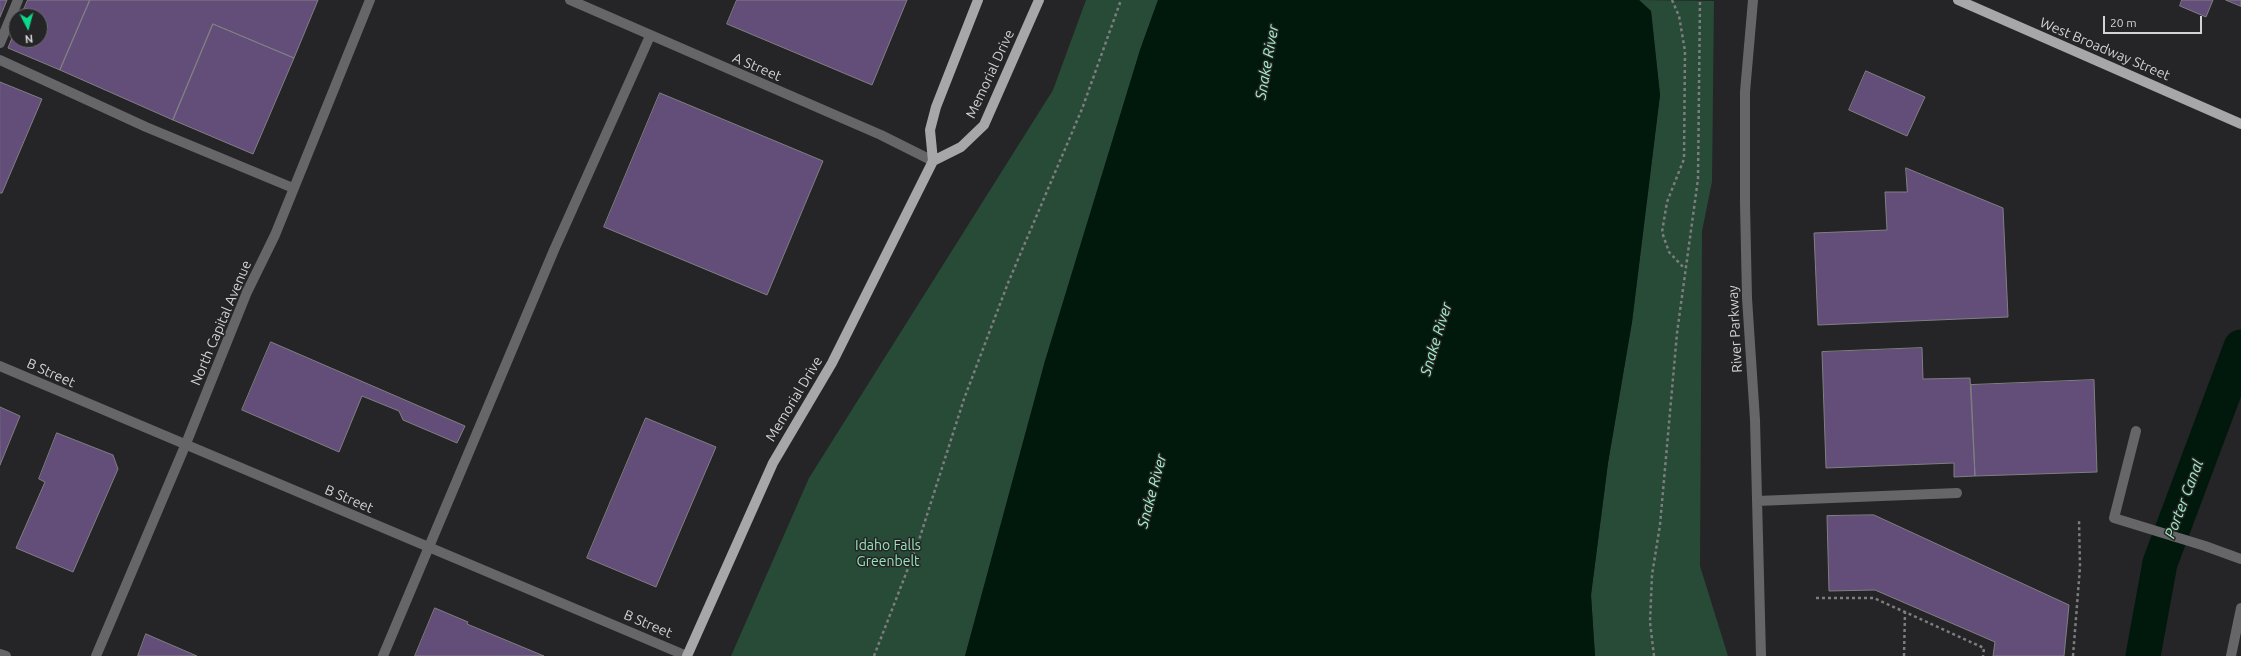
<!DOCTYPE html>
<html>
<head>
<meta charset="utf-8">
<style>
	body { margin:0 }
	#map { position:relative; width:2241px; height:656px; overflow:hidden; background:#252427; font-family:Ubuntu,sans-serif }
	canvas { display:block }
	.north { position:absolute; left:8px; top:8px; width:40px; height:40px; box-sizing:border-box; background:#252427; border:1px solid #6b6a6c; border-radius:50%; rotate:174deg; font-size:11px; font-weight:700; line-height:16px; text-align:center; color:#d3d2d4 }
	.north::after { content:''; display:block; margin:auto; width:14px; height:18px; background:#0dd98a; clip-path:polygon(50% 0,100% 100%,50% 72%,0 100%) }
	.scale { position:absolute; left:2103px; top:16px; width:99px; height:18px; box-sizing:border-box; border:2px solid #d3d2d4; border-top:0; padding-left:5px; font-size:12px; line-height:14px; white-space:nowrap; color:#d3d2d4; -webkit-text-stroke:3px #252427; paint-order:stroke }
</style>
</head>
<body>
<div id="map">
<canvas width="2241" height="656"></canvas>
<div class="north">N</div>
<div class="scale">20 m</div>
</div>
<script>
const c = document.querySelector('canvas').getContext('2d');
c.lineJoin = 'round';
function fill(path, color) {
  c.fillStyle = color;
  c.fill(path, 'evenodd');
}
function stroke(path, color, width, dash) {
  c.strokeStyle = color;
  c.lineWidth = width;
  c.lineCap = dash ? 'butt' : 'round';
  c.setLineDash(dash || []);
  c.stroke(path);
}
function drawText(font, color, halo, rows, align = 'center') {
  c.font = font + ' Ubuntu,sans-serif';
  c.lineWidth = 3;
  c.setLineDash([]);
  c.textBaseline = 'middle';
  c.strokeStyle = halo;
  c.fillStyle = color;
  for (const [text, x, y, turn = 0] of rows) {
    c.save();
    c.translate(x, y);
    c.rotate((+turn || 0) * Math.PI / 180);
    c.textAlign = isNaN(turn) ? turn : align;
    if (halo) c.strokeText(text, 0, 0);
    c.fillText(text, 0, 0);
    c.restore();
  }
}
fill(new Path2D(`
	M1086,0H1158L1140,50L1045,361L965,656H731L809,478L1053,90Z
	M1639,0L1714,1L1712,182L1702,231L1700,566L1728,656H1595L1591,595L1608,463L1632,322L1660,95L1651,11Z`), '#284b37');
fill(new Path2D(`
	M1158,0H1639L1651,11L1660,95L1632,322L1608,463L1591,595L1595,656H965L1045,361L1140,50Z`), '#00190c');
stroke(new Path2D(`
	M2143,656L2160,563L2241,347`), '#00190c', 35);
const building = new Path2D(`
	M0,0H7L0,17Z
	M28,0H90L60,70L8,48L16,28V40H40V16H21Z
	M90,0H318L294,58L213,24L173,120L60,70Z
	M737,0H907L872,85L727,24Z
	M2182,0H2213L2206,17L2180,6Z
	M2226,0H2241V6Z
	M213,24L294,58L253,154L173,120Z
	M1866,71L1925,97L1907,136L1849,110Z
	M0,82L42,99L2,193H0Z
	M660,93L823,161L767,295L604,227Z
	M1906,168L2003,208L2008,317L1818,325L1814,233L1887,230L1885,192H1907Z
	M271,342L465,426L457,443L403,420L399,411L362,396L339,452L242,410Z
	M1922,348L1923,379L1970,378L1975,476L1954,477V463L1826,468L1822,352Z
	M2094,380L2097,472L1975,476L1971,385Z
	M0,407L20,416L0,465Z
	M646,418L716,447L656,587L587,558Z
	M57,433L113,455L118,469L73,572L16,548L45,482L39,479Z
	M1874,515L2069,605L2064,656H1993L1995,642L1875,590L1829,591L1827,516Z
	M435,608L468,622L467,624L544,656H415Z
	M146,634L197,656H138Z`);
fill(building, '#624e79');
stroke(building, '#807f82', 1);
stroke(new Path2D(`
	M1672,0L1679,16L1685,51L1684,159L1667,202L1662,232L1669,252L1684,268
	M1816,598H1874L1984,648L1983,656
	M874,656L919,540L964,399L1008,283L1082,109L1121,0
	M1654,656L1650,622L1652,575L1660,525L1677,333L1698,179L1700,0
	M1904,656L1905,612
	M2073,656L2080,567L2079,520`), '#7d7c7f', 2.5, [3, 3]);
stroke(new Path2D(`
	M570,0L881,135L933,161
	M1753,0L1745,92V204L1747,298L1755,420L1761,656
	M0,43L18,0
	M0,60L146,127L293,188
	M0,366L687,656
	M2136,431L2114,518L2205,546L2241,559
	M1757,501L1957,493
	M0,654L6,656
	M96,656L185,446L247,292L275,235L370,0
	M383,656L554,250L650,36
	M2231,656L2241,608`), '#666567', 10);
stroke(new Path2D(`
	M1958,0L2241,124
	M933,161L961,147L984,125L1039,0
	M687,656L773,463L832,363L933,161L930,130L936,107L978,0`), '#a7a6a9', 10);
drawText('14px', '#d3d2d4', '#252427', [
	["West Broadway Street",2105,49,23],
	["A Street",757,67,23],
	["Memorial Drive",990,74,-65],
	["North Capital Avenue",221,323,-67],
	["River Parkway",1735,329,-93],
	["B Street",51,373,24],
	["Memorial Drive",794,399,-59],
	["B Street",349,499,23],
	["B Street",648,624,23]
]);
drawText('14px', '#95e6b7', '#252427', [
	["Idaho Falls",888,545],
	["Greenbelt",888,561]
]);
drawText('italic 15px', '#a1f2c4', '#252427', [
	["Snake River",1267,62,-80],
	["Snake River",1436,339,-73],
	["Snake River",1152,491,-75],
	["Porter Canal",2184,499,-69]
]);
</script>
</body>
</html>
